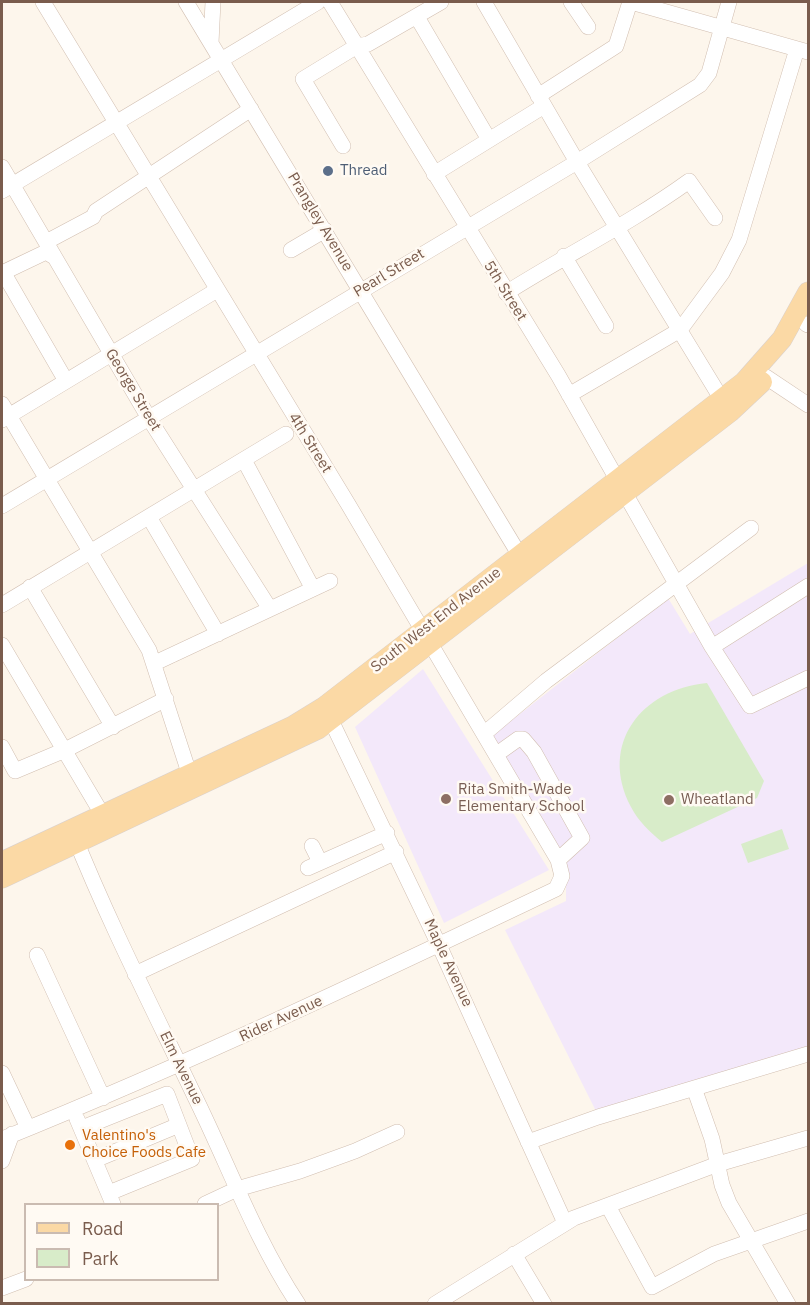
<!DOCTYPE html>
<html>
<head>
<meta charset="utf-8">
<style>
	body { margin:0 }
	#map { position:relative; width:810px; height:1305px; overflow:hidden; background:#fdf6ec; font-family:"IBM Plex Sans",sans-serif }
	canvas { display:block }
	.frame { position:absolute; inset:0; border:3px solid #7a5c4d; pointer-events:none }
	.legend { position:absolute; left:24px; top:1203px; width:195px; height:78px; box-sizing:border-box; background:#fffaf3; border:2px solid #cabbb1; margin:0; padding:8px 10px; list-style:none; font-size:18px; color:#7a5c4d }
	.legend li { display:flex; align-items:center; gap:12px; height:30px }
	.legend b { width:30px; border:2px solid #cabbb1 }
</style>
</head>
<body>
<div id="map">
<canvas width="810" height="1305"></canvas>
<div class="frame"></div>
<ul class="legend">
<li><b style="height:8px;background:#fbd9a5"></b>Road</li>
<li><b style="height:16px;background:#d8ecc9"></b>Park</li>
</ul>
</div>
<script>
const c = document.querySelector('canvas').getContext('2d');
c.lineJoin = 'round';
function fill(path, color) {
  c.fillStyle = color;
  c.fill(path, 'evenodd');
}
function stroke(path, color, width, dash) {
  c.strokeStyle = color;
  c.lineWidth = width;
  c.lineCap = dash ? 'butt' : 'round';
  c.setLineDash(dash || []);
  c.stroke(path);
}
function drawText(font, color, halo, rows, align = 'center') {
  c.font = font + ' "IBM Plex Sans",sans-serif';
  c.lineWidth = 5;
  c.setLineDash([]);
  c.textBaseline = 'middle';
  c.strokeStyle = halo;
  c.fillStyle = color;
  for (const [text, x, y, turn = 0] of rows) {
    c.save();
    c.translate(x, y);
    c.rotate((+turn || 0) * Math.PI / 180);
    c.textAlign = isNaN(turn) ? turn : align;
    if (halo) c.strokeText(text, 0, 0);
    c.fillText(text, 0, 0);
    c.restore();
  }
}
fill(new Path2D(`
	M808,563V1048L597,1113L505,930L566,901V866L493,735L668,598L690,634Z
	M423,669L549,870L444,923L355,727Z`), '#f3e8fa');
fill(new Path2D(`
	M707,683L764,781L757,798L662,842C650,832 638,821 631,807C598,744 642,689 707,683Z
	M782,829L789,849L748,863L741,844Z`), '#d8ecc9');
const minor = new Path2D(`
	M186,2L525,564
	M330,2L558,375L712,647L808,586
	M484,2L577,162L727,408
	M571,2L588,27
	M631,2L808,52
	M417,17L488,138
	M211,43L213,2
	M538,96L616,46L630,2
	M343,146L303,79L357,46L368,44L441,2
	M2,167L150,420L270,609
	M434,174L544,106
	M2,191L318,2
	M46,242L93,217L96,211L251,109
	M291,250L325,230
	M564,256L606,326
	M3,272L66,381
	M2,273L46,252L54,257
	M506,293C566,255 631,223 689,181L715,218
	M806,324L808,325
	M766,377L808,405
	M569,395L680,330L722,273L739,240L797,49
	M2,404L149,650L192,782
	M2,420L217,290
	M244,460L313,589
	M2,506L577,162L700,85L709,73L729,2
	M149,517L218,634
	M30,587L113,727
	M2,605L286,434
	M2,645L102,814
	M712,647L750,706L808,678
	M155,663L330,581
	M327,712L439,945L565,1223
	M485,733L546,681L751,528
	M2,747L15,771L65,750L166,699
	M497,754L518,739H523L534,752L582,838L558,860
	M73,833C109,923 153,1009 195,1097C229,1166 255,1239 298,1304
	M312,846L320,862
	M308,868L387,833
	M37,955L103,1098
	M135,974L396,852
	M2,1073L28,1128
	M694,1088L712,1139L722,1185L729,1203L788,1304
	M77,1119L113,1204
	M82,1128L167,1094L192,1159L109,1193
	M2,1139C190,1063 373,976 556,889L562,876L558,860L348,504L43,2
	M528,1142L598,1117L808,1054
	M95,1160L179,1125
	M2,1161L12,1134
	M205,1204L237,1189L300,1171L355,1151L397,1132
	M608,1206L652,1287L714,1254L808,1221
	M514,1254L544,1304
	M2,1288L26,1279
	M435,1304L574,1218L718,1164L808,1138`);
const major = new Path2D(`
	M2,862L293,726L324,707L744,382L782,339L808,292
	M2,878L318,729L730,412L762,382`);
stroke(minor, '#d1beb0', 16);
stroke(major, '#dad1cd', 21);
stroke(minor, '#fff', 15);
stroke(major, '#fbd9a5', 20);
for (const [x, y, r, color] of [
	[328,171,6,"#5c6f8a"],
	[446,799,6,"#8d6e63"],
	[669,800,6,"#8d6e63"],
	[70,1145,6,"#e8710a"]
]) {
  const dot = new Path2D();
  dot.arc(x, y, r, 0, 2 * Math.PI);
  c.fillStyle = color;
  c.fill(dot);
  stroke(dot, '#fffaf3', 2);
}
drawText('15px', '#4e5e75', '#fffaf3', [
	["Thread",340,171]
], 'left');
drawText('15px', '#7a5c4d', '#fffaf3', [
	["Prangley Avenue",320,222,59],
	["Pearl Street",389,273,-31],
	["5th Street",505,291,58],
	["George Street",133,390,59],
	["4th Street",310,443,58],
	["South West End Avenue",436,620,-38],
	["Maple Avenue",448,963,65],
	["Rider Avenue",281,1019,-25],
	["Elm Avenue",181,1068,64]
]);
drawText('15px', '#785e54', '#fffaf3', [
	["Rita Smith-Wade",458,790],
	["Elementary School",458,807],
	["Wheatland",681,800]
], 'left');
drawText('15px', '#c56008', '#fffaf3', [
	["Valentino's",82,1136],
	["Choice Foods Cafe",82,1153]
], 'left');
</script>
</body>
</html>
